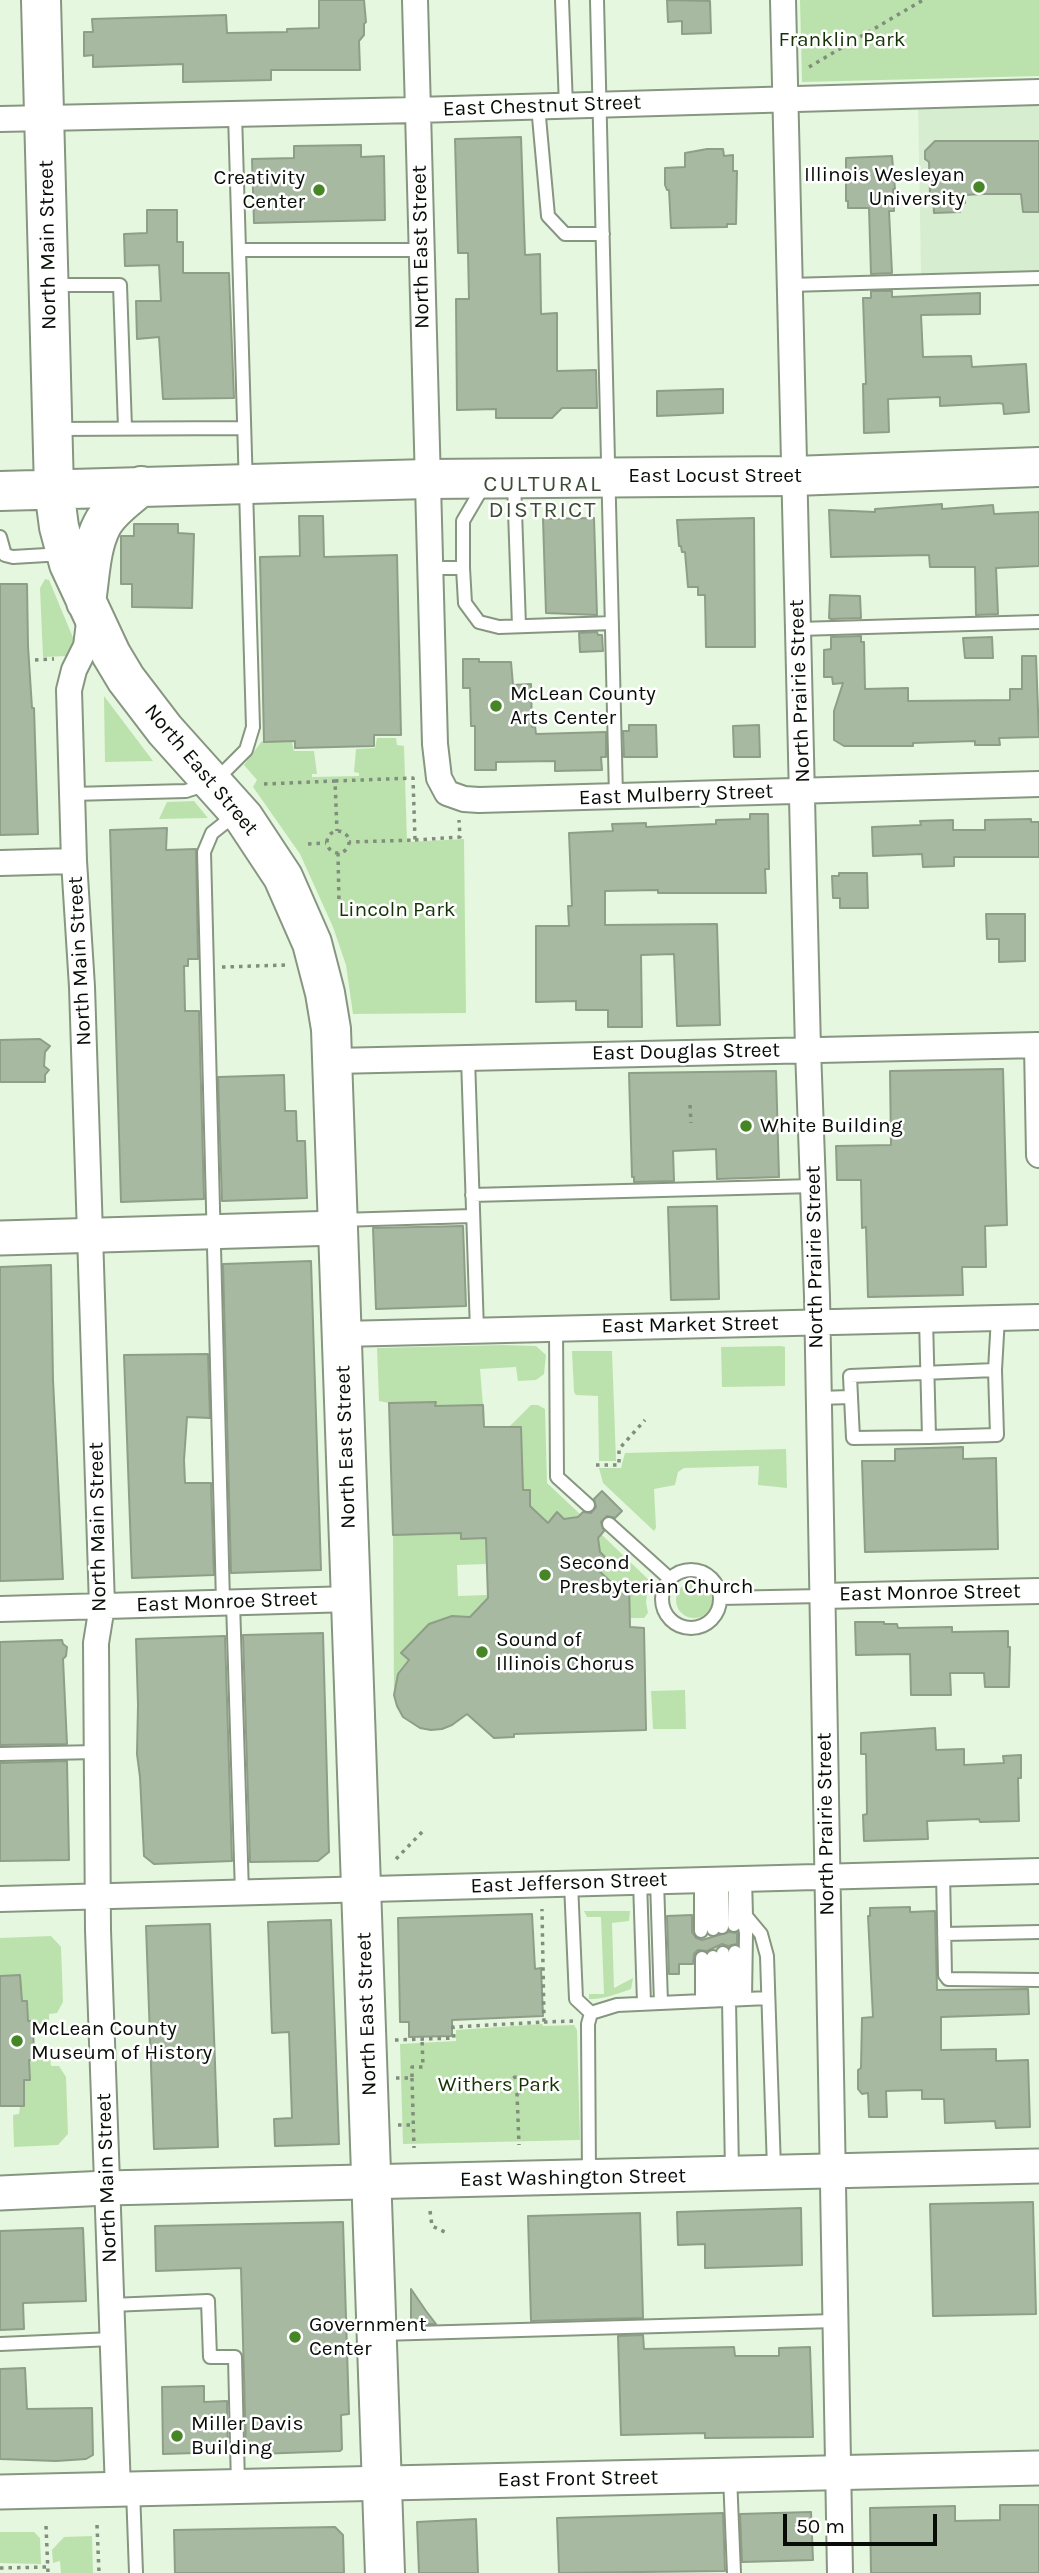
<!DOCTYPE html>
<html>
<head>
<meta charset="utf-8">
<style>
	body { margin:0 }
	#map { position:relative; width:1039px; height:2573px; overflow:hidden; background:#e6f7df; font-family:Karla,sans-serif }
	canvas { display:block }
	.scale { position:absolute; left:783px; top:2514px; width:154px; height:32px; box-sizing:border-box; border:4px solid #080e07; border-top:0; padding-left:9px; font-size:21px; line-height:24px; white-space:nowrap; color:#080e07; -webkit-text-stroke:5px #fff; paint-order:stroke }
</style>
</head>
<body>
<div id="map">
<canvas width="1039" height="2573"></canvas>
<div class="scale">50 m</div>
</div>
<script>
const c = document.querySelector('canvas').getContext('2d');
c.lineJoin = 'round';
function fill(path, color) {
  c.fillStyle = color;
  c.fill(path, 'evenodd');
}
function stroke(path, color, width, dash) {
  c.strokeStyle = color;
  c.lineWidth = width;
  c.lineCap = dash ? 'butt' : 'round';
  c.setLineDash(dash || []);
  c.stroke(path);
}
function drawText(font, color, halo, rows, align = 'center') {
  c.font = font + ' Karla,sans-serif';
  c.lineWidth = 5;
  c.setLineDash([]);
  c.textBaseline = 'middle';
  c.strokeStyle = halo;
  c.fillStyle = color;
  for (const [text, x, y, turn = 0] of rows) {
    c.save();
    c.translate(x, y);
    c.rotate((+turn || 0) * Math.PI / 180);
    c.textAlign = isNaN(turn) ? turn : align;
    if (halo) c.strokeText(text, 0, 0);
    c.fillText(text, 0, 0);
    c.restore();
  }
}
fill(new Path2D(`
	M1039,100V272L921,274L918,103Z`), '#d7edcf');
fill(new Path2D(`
	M800,0H1039V76L802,82Z
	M45,579L49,580L74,640V645L67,656L43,657L40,588Z
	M104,696L153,761L105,762Z
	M377,738H396L397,745L404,746L407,842L464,839L466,1013L353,1014L346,965L333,927L300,854L253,787L257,780L244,765L262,741L292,742L294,751H314L317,774H312V777L359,776V773L354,772L356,749L375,748Z
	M194,801L208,818L159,819L167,802Z
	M503,1345L536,1346L546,1355L544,1374L536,1380L518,1381L516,1367L480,1369L483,1405L435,1406V1402L389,1403L379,1401L377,1348Z
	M781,1346L785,1347V1386L722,1387L721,1347Z
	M572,1351H612L616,1461H599L598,1396L576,1395L574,1392Z
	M531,1405H538L545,1409L547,1483L580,1514L578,1517L564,1519L557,1513L548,1523L530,1506V1490H523L521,1427H509Z
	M786,1449L787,1488L758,1485L759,1466L684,1468L678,1472L675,1485L654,1489L656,1528L654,1531L603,1483L599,1468H621L625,1453Z
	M461,1527V1539L486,1538L487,1564L457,1565L458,1596L487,1595V1598L469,1618C434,1615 424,1628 401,1652L409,1660L398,1674L394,1695L393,1535L439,1534Z
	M601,1534L649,1580L646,1602L648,1613L644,1618H630L629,1583L613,1584L595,1567L598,1551V1538Z
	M676 1600a18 18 0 1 1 36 0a18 18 0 1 1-36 0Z
	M685,1690L686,1729H653L651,1691Z
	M584,1911H630L629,1921L612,1923L614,1988L633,1978L631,1989C619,1993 602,2000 589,1999V1994H604L601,1917H587Z
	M51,1936L61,1947L63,2002L57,2013L49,2014V2024H33L28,2021L27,2001H22L20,1975H0V1938Z
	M542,2024L543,2026L574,2025L577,2030L580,2140L403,2144L400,2044L456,2041V2030Z
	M50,2056L51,2066H59L66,2077L68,2134L58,2145L14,2147L13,2115L19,2114L20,2106L24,2105V2080L30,2079L29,2060Z
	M0,2532H34L40,2538L41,2564L0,2563Z
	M92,2536L93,2573H61L60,2561L53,2563L52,2550L64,2537Z`), '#bbe2ac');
const building = new Path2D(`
	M319,0H364L366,22L364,24V35L359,41L360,70H271V80L183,82V64L93,67V55L84,56V32H93L92,19L226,15L227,33L287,32V29L319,28Z
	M667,0L710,1L711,33L682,34V21L668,22Z
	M521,137L525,255L540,254L541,314L557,313V371L596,370L597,408H562L552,418H496V409L457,410L456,299H469L468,253H458L455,139Z
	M935,141H1039V212H1023L1021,194H983L965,195V203L960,204V212L934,213L933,194H930L929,162L925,159V151Z
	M361,145V157L384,156L385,220L254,223L252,159L294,158V146Z
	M707,149H723L724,156L733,155V171H737L736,224H727V227L671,228L669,190H667L665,185V168L685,167V153Z
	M892,156L895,189H893L894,211H889L892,273L871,274L869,208H848V201H846V158Z
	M147,210H177V242H183V273H229L234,398L163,399L159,337L137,339L136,301H161L159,265L125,266L124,234L147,233Z
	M871,291H892V297L980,293V314L921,315L923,357L971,356L972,367L1026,364L1029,412L1004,414L1003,404L999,403L940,406V397L888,399L889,432L864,433L863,384H866L863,298H871Z
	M723,389V413L657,416V391Z
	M942,504V509L993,505L994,514L1039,512V566L996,568L998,614L976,615L975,567H930L929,555L831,557L829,510L875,512V509Z
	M299,516H323L324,557L397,555L401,735H374V746L295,748V741L264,742L260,557L300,556Z
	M594,518L597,615L546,613L543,519Z
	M754,518L755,647H706L705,595H698V587H688L685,552H682L681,546H679L677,520Z
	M134,524H178V533L194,534L192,608L132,607V584H121V536H134Z
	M0,584H27L28,646L32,708H34L38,834L0,835Z
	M830,595L860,596L861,618L831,619L829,618Z
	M597,632L598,635H602L603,651L580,652L579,633Z
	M861,636V642H864L865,689L908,688V701L1010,700V689H1022V656H1036L1039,737L999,738L1000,745H975V741L913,743V746H844L834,740V711L843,683L833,684L832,677H824V650L831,649V637Z
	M992,637L993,658H965L963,638Z
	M463,659H479V662H511L513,685L531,684L532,727L535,726L536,734L606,732V757H601L602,770L555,771V761L496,762V770H475V726H471L470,688H463Z
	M629,725H656L657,757H624L623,731H629Z
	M759,725L760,757H734L733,726Z
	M750,814H768L769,869H765L766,893H658V890L605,891V925L717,924L720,1025L677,1026L674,954L641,955L642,1027H608V1010H576V1001L536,1002V926H569L568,906H572L569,833L613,831L612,824L646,823V827L716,824V820L750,819Z
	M1031,819V822H1039V857H954V866L923,867L922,854L873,856L872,827L921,825L920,821L953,820V830H985V820Z
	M167,828L166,850L196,849L198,959H188V966H184L185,1011H199L204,1199L121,1202L110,830Z
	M839,873H867L868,908H840V898H833L832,876H839Z
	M986,914H1025V961L999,962V939H987Z
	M40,1039L50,1046L45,1052L44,1066L49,1070L45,1075V1082H0V1040Z
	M1003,1069L1007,1225L985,1226L986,1267H962L963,1295L868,1297L866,1227L862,1228L861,1180H837L836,1146L891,1145L890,1071Z
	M776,1071L779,1177L717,1179L716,1149L673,1151L674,1181L634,1182V1177H632L629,1073Z
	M284,1075L285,1111H296L297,1141H305L307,1198L222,1201L218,1077Z
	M717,1206L719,1299L671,1300L668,1207Z
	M463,1226L466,1306L376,1309L373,1228Z
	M311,1261L321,1570L231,1573L223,1264Z
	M51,1265L53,1380L63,1579L0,1581V1267Z
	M208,1354L210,1418L187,1417L184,1460L185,1483H211L214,1575L132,1578L124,1355Z
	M436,1402L435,1406L483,1405L484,1427H521L523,1490H530V1506L548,1523L557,1512L564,1519L578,1517L583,1512L591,1513L596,1507L594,1499L602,1491L622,1511L615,1518L607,1516L601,1522L604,1531L598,1538L600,1552L605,1557L595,1567L613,1584L629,1583L630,1627L644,1628L646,1730L514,1734V1737L494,1738L467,1714L452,1725L442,1729L431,1730L420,1728L403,1717L397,1706L394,1695L398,1674L409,1660L401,1653L429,1624L452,1616L470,1617L488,1598L486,1538L461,1539V1533L393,1535L389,1403Z
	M963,1447V1459L996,1458L998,1549L865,1552L862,1461H895V1449Z
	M855,1622H884V1624H897L898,1628L952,1627V1632L1008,1631V1647H1010L1009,1687H985L984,1673H950L951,1695H911L910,1654L856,1655Z
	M323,1633L329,1852L318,1861L250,1862L243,1635Z
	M225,1636L232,1861L154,1864L144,1856L140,1777L137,1754L138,1705L136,1639Z
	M62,1640L63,1644L67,1647L66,1656L63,1659L67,1744L0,1745V1642Z
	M935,1728L936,1750L964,1749V1765L1004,1763L1003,1756L1021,1755V1778H1018L1019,1821L980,1822L979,1819L927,1821L928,1839L864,1841L863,1815L867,1814L866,1754H861V1733Z
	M67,1761L69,1860L0,1861V1763Z
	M910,1907V1912L935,1911L937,1990L1028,1989L1029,2014L941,2017V2050L996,2049V2061L1028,2060L1030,2127L996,2128L995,2121L945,2123L944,2099H922V2090L886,2091L887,2117H869L868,2093L862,2094L858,2089V2070L861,2068L862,2018L873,2017L868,1916H870V1908Z
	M532,1914L535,1969L541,1968L543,2016L452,2020V2036L409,2037V2022H400L398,1918Z
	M692,1915V1932L696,1938L702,1940L729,1932L737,1933V1944L728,1946L722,1944L707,1951L698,1950L694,1954L693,1964H679V1974H669L667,1916Z
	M331,1920L339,2144L275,2146L274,2119L292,2118L289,2032L272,2033L268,1922Z
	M210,1924L218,2147L154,2149L146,1926Z
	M20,1975L22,2001H27L28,2021H33L34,2060H29L30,2080H24V2106H0V1976Z
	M1033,2202L1036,2314L933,2316L930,2204Z
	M801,2208L802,2265L705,2268V2244L678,2245L677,2212Z
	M640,2213L643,2318L531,2321L528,2216Z
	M343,2222L349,2414L341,2415L342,2449L340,2451L257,2454V2451H246L241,2268L156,2271L155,2226Z
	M83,2228L86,2301L23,2303L24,2329L0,2330V2231Z
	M411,2289L426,2311L436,2324H413L411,2321Z
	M643,2335L644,2349L734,2347L735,2356H779V2348L810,2347L813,2437L705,2438V2433L621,2435L618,2336Z
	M25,2368L27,2409L92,2408L93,2455L86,2459L56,2461L0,2459V2369Z
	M204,2386V2402L227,2401L228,2452L163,2454L162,2387Z
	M1000,2505H1039V2573H871L870,2508L955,2506V2521L1000,2520Z
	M811,2512L813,2560L742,2562L740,2514Z
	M723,2513L725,2571L559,2573L557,2518Z
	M476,2519L478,2573H419L417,2522Z
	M335,2527L343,2535L344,2573H175L174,2530Z`);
fill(building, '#a8b9a2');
stroke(building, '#8e9e88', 2);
const lane = new Path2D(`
	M562,0L566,106
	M597,0L616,796
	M538,106L548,216L565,234H603
	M239,250H421
	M53,285H120L125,428
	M789,285L1039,278
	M56,429L244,428
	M514,482L519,626
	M0,537L5,555L13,557L63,554
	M429,568H463V521L484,485
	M463,568L465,603L479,622L499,627L612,623
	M798,629L1039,622
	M72,794L186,791L214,782L246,750L253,727L235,114
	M468,1058L477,1331
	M472,1195L814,1186
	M340,1220L473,1216
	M926,1319L929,1437L997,1435L995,1370L998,1317
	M556,1329L557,1477L588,1505
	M851,1397L850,1376L995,1370
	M818,1398L851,1397L853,1438L929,1437
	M609,1524L670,1579
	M662 1599a29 29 0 1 1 58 0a29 29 0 1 1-58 0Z
	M720,1598L822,1596
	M223,1602L204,852L212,833L236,814
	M233,1602L242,1893
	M0,1754L97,1752
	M943,1873L945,1975L948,1979L1039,1980
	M745,1878L746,1916L761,1934L767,1956L774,2169
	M701,1879V1931
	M712,1879L713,1929
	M722,1879V1927
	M640,1881L644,2003
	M657,1881L661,2003
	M571,1883L576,1999L591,2013
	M742,1912L746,1933L745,1999
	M734,1925L735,1878
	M944,1934L1039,1932
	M735,1952V1999
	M723,1953L725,1999
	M702,1958V2000
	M713,2000V1957
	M729,2000L732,2171
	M591,2013L617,2005L768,1998
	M589,2177L588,2024L591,2013
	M111,2305L208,2301L210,2357H235L238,2486
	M381,2334L835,2321
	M0,2344L112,2339
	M730,2476L734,2573
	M133,2490L136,2573`);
const street = new Path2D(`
	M415,0L435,744L439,778L447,793L464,799L479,800L1039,784
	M783,0L808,1049L817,1296L840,2573
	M0,119L417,110L1039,92
	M90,615L86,646L74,670L69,690L74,861L82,987L102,1606L96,1643L98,1930L118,2490
	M0,863L74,861
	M1037,1045L1039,1155
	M334,1061L1039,1045
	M342,1334L1039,1317
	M822,1596L1039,1591
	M0,1609L352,1599
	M0,1899L1039,1871`);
const secondary = new Path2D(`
	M0,1238L338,1228
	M0,2193L107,2188L1039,2166
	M0,2492L1039,2468`);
const primary = new Path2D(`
	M41,0L54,489L59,527L69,564L111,654L126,679L165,730L244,818L283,877L312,943L325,993L331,1029L385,2573
	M0,491L427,479L794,476L1039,467
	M86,602C90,578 90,548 102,525C110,509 128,498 141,486`);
stroke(lane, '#869680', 16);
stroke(street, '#869680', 28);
stroke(secondary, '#869680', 37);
stroke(primary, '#869680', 42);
stroke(new Path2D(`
	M809,67L923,0
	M35,660L54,659
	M335,781L413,778L415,840L349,842
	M264,784L335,781L337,831
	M327 842a11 11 0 1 1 22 0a11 11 0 1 1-22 0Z
	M415,840L460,837L459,820
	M308,844L326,843
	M338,853L339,904
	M222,967L288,965
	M690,1105L691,1123
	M596,1465H619V1449L645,1420
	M396,1859L424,1830
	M544,2022L574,2021
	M395,2040L454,2038L453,2027L544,2022L542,1909
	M509 2085a8 8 0 1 1 16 0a8 8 0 1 1-16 0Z
	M396,2078H412V2067H423L422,2039
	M412,2078L414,2148
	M517,2093L519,2145
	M398,2125H414
	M430,2211L432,2226L449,2234
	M97,2525L99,2573
	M46,2526L48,2573
	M0,2568L48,2567`), '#818d7d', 3.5, [3.5, 5]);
stroke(lane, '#fff', 12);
stroke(street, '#fff', 24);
stroke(secondary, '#fff', 33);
stroke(primary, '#fff', 38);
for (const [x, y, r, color] of [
	[979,187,7,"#478627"],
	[319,190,7,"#478627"],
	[496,706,7,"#478627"],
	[746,1126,7,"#478627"],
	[545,1575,7,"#478627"],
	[482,1652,7,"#478627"],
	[17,2041,7,"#478627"],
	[295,2337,7,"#478627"],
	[177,2436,7,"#478627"]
]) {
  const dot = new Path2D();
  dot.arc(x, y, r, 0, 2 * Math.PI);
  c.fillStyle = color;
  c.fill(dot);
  stroke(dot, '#fff', 2.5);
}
drawText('21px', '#143304', '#fff', [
	["Franklin Park",842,40],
	["Lincoln Park",397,910],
	["Withers Park",499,2085]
]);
drawText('21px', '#080e07', '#fff', [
	["East Chestnut Street",542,106,-2],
	["North Main Street",48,245,-91],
	["North East Street",421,247,-91],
	["East Locust Street",715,476],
	["North Prairie Street",800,691,-92],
	["North East Street",201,770,50],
	["East Mulberry Street",676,795,-2],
	["North Main Street",80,961,-93],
	["East Douglas Street",686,1052,-1],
	["North Prairie Street",815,1257,-91],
	["East Market Street",690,1325,-1],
	["North East Street",346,1447,-92],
	["North Main Street",98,1527,-91],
	["East Monroe Street",930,1593,-1],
	["East Monroe Street",227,1602,-2],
	["North Prairie Street",826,1824,-91],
	["East Jefferson Street",569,1883,-2],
	["North East Street",367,2014,-92],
	["North Main Street",107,2178,-92],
	["East Washington Street",573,2178,-1],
	["East Front Street",578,2479,-1]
]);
drawText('21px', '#080e07', '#fff', [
	["Illinois Wesleyan",965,175,"right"],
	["University",965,199,"right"],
	["Creativity",305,178,"right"],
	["Center",305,202,"right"],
	["McLean County",510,694],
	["Arts Center",510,718],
	["White Building",760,1126],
	["Second",559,1563],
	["Presbyterian Church",559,1587],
	["Sound of",496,1640],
	["Illinois Chorus",496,1664],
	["McLean County",31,2029],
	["Museum of History",31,2053],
	["Government",309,2325],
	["Center",309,2349],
	["Miller Davis",191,2424],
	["Building",191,2448]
], 'left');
c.letterSpacing = '2px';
drawText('23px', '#3d4b38', '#fff', [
	["CULTURAL",543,484],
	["DISTRICT",543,510]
]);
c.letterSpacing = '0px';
</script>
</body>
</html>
